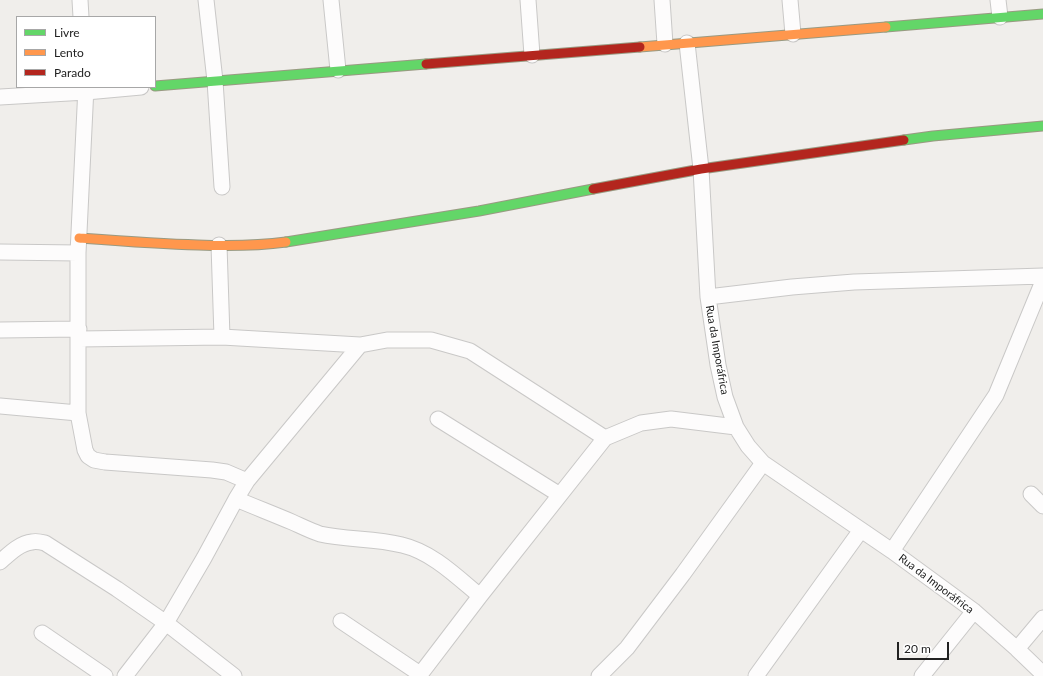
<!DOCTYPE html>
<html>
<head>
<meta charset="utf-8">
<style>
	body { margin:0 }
	#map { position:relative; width:1043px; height:676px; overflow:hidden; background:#f0eeeb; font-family:Lato,sans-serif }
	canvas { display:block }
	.legend { position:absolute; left:16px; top:16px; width:140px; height:72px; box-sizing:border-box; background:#fff; border:1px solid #a7a7a7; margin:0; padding:5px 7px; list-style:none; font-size:12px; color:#222 }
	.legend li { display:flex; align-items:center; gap:8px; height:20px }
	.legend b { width:20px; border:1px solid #a7a7a7 }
	.scale { position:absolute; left:897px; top:642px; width:52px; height:18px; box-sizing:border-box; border:2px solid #222; border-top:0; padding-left:5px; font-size:12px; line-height:14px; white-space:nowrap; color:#222; -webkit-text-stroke:3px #fff; paint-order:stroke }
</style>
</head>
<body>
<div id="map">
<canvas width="1043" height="676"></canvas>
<ul class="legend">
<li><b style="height:5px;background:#63d668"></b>Livre</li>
<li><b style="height:5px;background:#ff974d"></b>Lento</li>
<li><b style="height:5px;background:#b3261e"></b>Parado</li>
</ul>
<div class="scale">20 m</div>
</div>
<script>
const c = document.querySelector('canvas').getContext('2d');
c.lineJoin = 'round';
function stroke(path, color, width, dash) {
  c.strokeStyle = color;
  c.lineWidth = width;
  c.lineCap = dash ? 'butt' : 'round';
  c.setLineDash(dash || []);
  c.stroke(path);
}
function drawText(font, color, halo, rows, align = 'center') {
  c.font = font + ' Lato,sans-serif';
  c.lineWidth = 3;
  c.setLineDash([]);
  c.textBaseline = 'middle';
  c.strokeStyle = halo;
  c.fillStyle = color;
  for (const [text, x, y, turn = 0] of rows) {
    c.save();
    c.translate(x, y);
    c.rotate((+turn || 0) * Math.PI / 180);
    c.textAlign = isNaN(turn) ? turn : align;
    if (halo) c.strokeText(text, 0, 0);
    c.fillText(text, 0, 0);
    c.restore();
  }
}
const street = new Path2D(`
	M80,0L81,17
	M206,0L215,81L222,187
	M331,0L338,70
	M528,0L532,55
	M662,0L665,44
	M790,0L793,34
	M998,0L1000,17
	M687,43L701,169L708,297L718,365L725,397L736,427L748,446L763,463L892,551L974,611L1017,649L1043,674
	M86,87L78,253V413L85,450L88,456L94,460L105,462L212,470L226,472L247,481
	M0,97L86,92L141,87
	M219,245L222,337
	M0,252L78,253
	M708,297L792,287L854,282L1043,276
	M0,330L79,329
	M79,339L222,337L360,345
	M0,406L78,413
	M438,419L560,495
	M1031,494L1043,506
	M236,499C255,507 273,514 292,522C301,526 311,531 320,534C347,540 375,538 402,545C432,552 456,576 480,596
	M892,551L996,395L1043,281
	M0,562C9,554 20,543 32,542C36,541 41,542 45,543L117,589L166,623L234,676
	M341,621L420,674
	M42,633L105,676
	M1017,649L1043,618
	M125,676L166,623L204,558L236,499L247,481L360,345L387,340H431L470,351L605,438
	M419,676L480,596L605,438L641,423L671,419L736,427
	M599,676L627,648L683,574L763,463
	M756,676L861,530
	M922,676L974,611`);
const fast = new Path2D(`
	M886,27L1043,14
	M155,86L426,64
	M904,140L933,136L1043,126
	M286,242L479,211L593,189`);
const slow = new Path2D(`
	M640,47L886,27
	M79,238C119,241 158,244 198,245C227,246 257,246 286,242`);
const jam = new Path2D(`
	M426,64L640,47
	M593,189L701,169L904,140`);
stroke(street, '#c9c8c7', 17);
stroke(fast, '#999a82', 11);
stroke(slow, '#999a82', 11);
stroke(jam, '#999a82', 11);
stroke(street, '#fdfcfc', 15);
stroke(fast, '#63d668', 9);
stroke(slow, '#ff974d', 9);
stroke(jam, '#b3261e', 9);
drawText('11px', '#222', '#fff', [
	["Rua da Imporáfrica",717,350,80],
	["Rua da Imporáfrica",936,584,37]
]);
</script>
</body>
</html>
